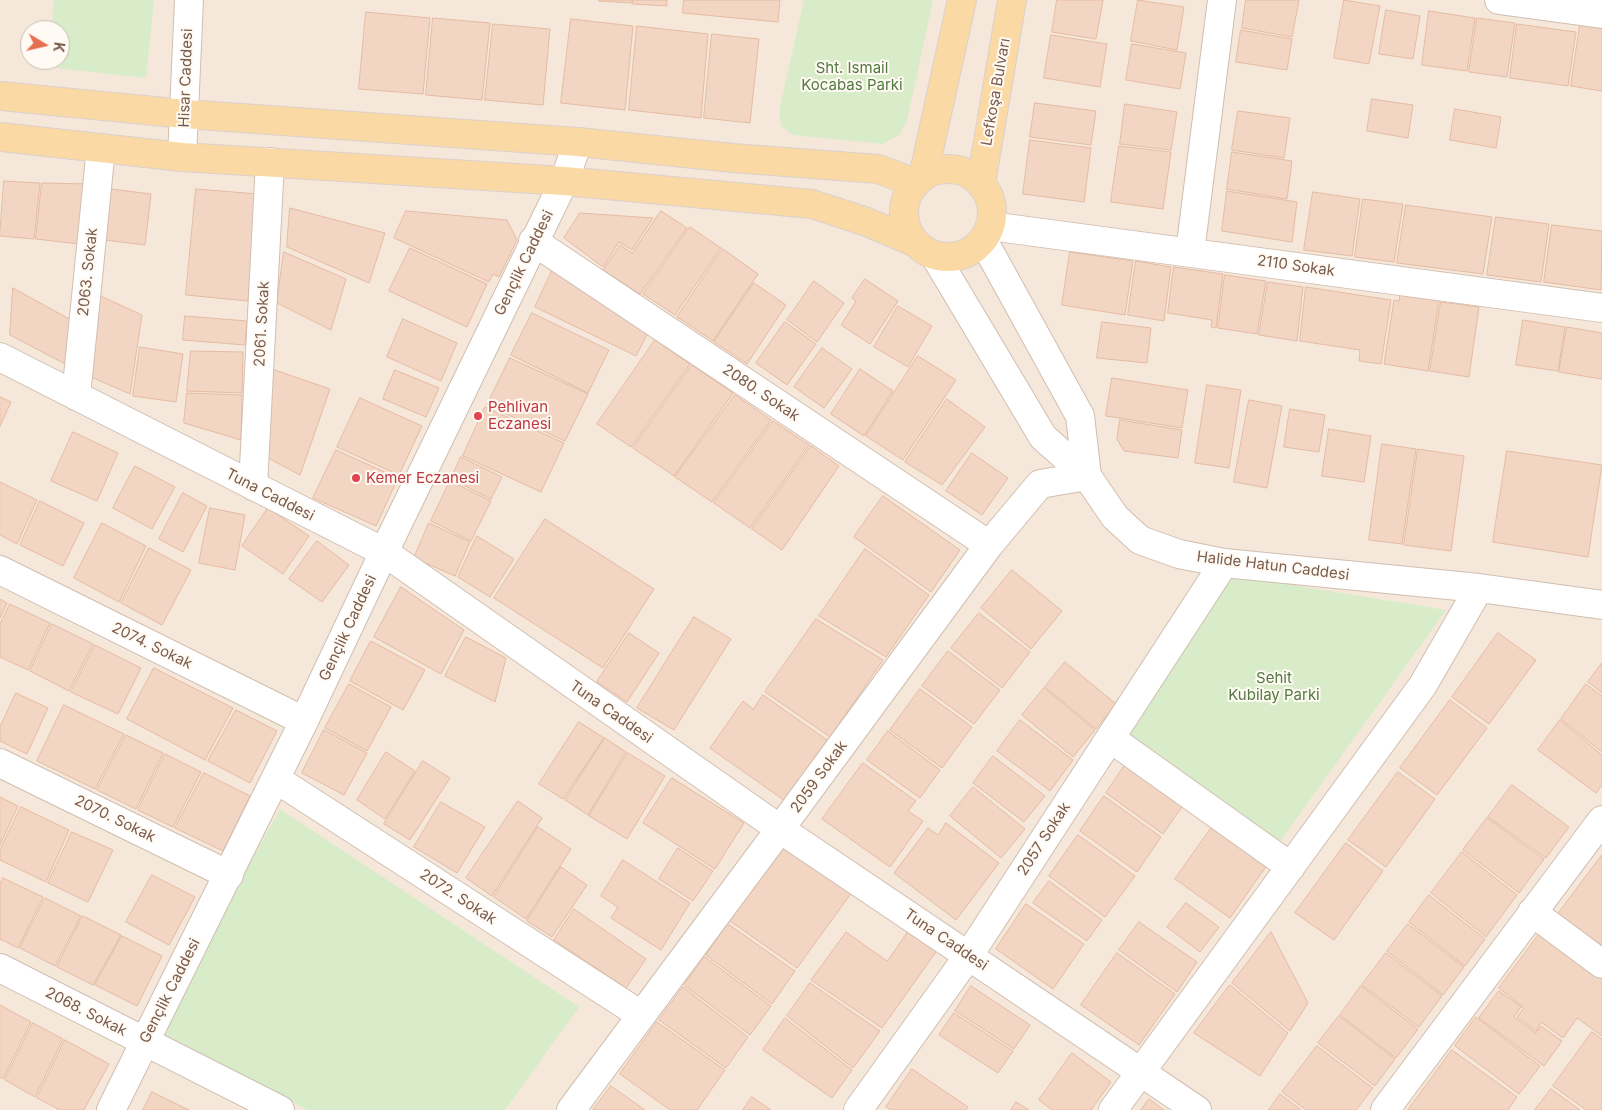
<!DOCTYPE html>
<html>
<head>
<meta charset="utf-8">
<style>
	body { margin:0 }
	#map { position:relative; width:1602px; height:1110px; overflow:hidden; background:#fdf6ec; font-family:Inter,sans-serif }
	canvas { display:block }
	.north { position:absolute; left:20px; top:20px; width:50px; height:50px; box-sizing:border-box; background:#fffaf3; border:1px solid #cabbb1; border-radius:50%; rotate:99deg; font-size:14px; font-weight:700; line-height:20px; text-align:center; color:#7a5c4d }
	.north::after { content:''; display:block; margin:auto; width:18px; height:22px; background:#e76f51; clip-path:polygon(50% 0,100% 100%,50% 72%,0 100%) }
</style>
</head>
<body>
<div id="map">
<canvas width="1602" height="1110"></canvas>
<div class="north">K</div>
</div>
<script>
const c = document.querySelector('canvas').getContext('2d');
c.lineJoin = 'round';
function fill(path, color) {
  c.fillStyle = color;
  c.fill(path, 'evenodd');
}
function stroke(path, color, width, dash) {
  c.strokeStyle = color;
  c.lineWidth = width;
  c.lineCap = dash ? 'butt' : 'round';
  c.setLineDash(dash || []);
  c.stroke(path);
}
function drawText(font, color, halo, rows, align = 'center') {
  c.font = font + ' Inter,sans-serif';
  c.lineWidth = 4;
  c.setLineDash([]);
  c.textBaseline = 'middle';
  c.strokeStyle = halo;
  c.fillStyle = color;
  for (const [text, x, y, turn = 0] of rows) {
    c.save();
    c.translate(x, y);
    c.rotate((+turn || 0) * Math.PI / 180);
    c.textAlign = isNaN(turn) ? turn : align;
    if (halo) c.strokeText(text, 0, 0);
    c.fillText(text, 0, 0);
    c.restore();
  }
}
fill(new Path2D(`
	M0,0H1602V1110H0ZM30,30H60V60H30Z`), '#f5e8da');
fill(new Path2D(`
	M54,0H154L146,78L47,67L48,60H60V30H51Z
	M804,0H933L907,121L899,135L883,144L793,135L781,126L779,111Z
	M1231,575L1446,610L1276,847L1122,743Z
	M280,809L579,1007L505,1110H308L156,1034Z`), '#d8ecc9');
const building = new Path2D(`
	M599,0H632V3L599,1Z
	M633,0H667V6L633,4Z
	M684,0H780L778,22L683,13Z
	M1057,0H1103L1096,39L1052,32Z
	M1138,0L1184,7L1177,50L1131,41Z
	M1246,0H1299L1292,37L1242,28Z
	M1344,0L1380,6L1369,64L1334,58Z
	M1386,10L1420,16L1413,59L1379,54Z
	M1429,11L1475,18L1467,71L1422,65Z
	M366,12L430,18L423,94L359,89Z
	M433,18L490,23L482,100L426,95Z
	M1477,18L1515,23L1507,77L1469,72Z
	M571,19L633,26L625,110L561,103Z
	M493,24L550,29L543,105L485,100Z
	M1517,24L1576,32L1568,86L1510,78Z
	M1580,25L1602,28V91L1571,86Z
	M637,26L708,34L701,118L629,110Z
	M1241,30L1292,39L1287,70L1236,62Z
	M712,34L759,39L750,123L704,118Z
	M1051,35L1107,44L1100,87L1044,78Z
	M1132,44L1186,53L1180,89L1126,80Z
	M1372,99L1413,105L1408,138L1367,131Z
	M1035,103L1096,111L1091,145L1030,137Z
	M1125,104L1177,112L1171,150L1120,144Z
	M1455,109L1501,117L1496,148L1450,140Z
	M1238,111L1290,118L1284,158L1232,150Z
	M1030,140L1091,148L1084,202L1023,194Z
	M1119,146L1171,152L1163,209L1111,202Z
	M1232,152L1292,161L1287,199L1227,189Z
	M4,181L40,183L34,239L0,236Z
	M42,183L88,184L79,244L36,239Z
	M111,189L151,194L145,245L105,240Z
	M196,189L258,194L248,301L186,295Z
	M1227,191L1297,202L1292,242L1222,231Z
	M1313,192L1360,199L1352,256L1304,250Z
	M1363,199L1403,204L1394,262L1355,257Z
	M1406,205L1492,217L1483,274L1397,263Z
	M290,208L385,233L369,283L287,247Z
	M406,211L507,220L517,240L499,277L493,274L489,282L394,238Z
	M661,211L687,228L640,294L603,270L620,245L632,253Z
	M580,213L653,218L632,250L619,242L603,267L564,238Z
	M1496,217L1549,224L1541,282L1487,275Z
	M1552,225L1602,231L1601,290L1544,282Z
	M690,227L721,248L675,315L643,294Z
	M410,248L487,284L467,327L389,291Z
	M723,249L758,274L713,341L677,317Z
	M284,252L346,279L331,330L277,303Z
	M1070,252L1133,261L1125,315L1062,305Z
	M1136,261L1171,267L1164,321L1128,315Z
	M1174,267L1223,274L1216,328L1211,327L1212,320L1168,313Z
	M553,269L652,325L636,356L535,307Z
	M1225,275L1266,281L1257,334L1218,328Z
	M865,279L898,301L870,344L841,325L856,301L852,298Z
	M814,281L844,303L817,342L787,320Z
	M1268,282L1303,287L1297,341L1259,335Z
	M754,283L786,305L747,364L714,342Z
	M1306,287L1391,300L1381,364L1359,361L1360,350L1300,341Z
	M13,288L73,321L67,365L10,335Z
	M94,293L142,315L130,394L82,373Z
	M1400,295L1439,301L1428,371L1384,364L1394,300L1399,301Z
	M1441,302L1479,307L1469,377L1430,371Z
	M898,306L932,326L908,367L874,347Z
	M532,313L609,350L588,393L511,355Z
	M185,316L247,321L245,345L183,340Z
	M403,319L457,343L441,381L387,357Z
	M1523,320L1565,327L1558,371L1516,365Z
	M785,322L816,344L787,385L756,363Z
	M1102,322L1151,328L1147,363L1097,358Z
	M1567,327L1602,333V379L1559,372Z
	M655,340L690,364L631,447L597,424Z
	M140,347L183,354L176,402L133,396Z
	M822,348L852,369L824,408L794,387Z
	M191,351L243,352L242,393L187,391Z
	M918,356L956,380L903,460L866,436Z
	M510,358L588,394L565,441L487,405Z
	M692,365L733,393L674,476L633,448Z
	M272,369L330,389L300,475L266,457Z
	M860,369L893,391L864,436L831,414Z
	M395,370L439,388L426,417L383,399Z
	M1112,378L1188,390L1182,428L1106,416Z
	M1207,385L1241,390L1229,468L1195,463Z
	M187,393L242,395L241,440L184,423Z
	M735,395L771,420L712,502L675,477Z
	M0,397L11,402L0,426Z
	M360,398L422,426L399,475L337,447Z
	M947,399L985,427L942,485L905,462Z
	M1249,400L1282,406L1267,488L1234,482Z
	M485,407L564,443L541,492L463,456Z
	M1290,409L1325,415L1319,452L1284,447Z
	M1120,420L1182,430L1178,458L1124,451L1117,439Z
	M773,421L809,445L750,528L714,503Z
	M1329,429L1371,436L1364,482L1322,476Z
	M73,432L118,453L97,501L51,481Z
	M1382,444L1416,449L1402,544L1369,540Z
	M811,446L839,466L782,550L752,529Z
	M1418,449L1464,456L1451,551L1404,545Z
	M336,450L398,478L376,526L313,498Z
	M1507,451L1602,465L1588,557L1493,542Z
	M972,453L1008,478L982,515L946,491Z
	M461,457L502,477L491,499L451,479Z
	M135,466L175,487L152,529L113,508Z
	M450,481L491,501L471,541L431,521Z
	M0,482L37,500L17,544L0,535Z
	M183,493L207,506L183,552L159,539Z
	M883,496L960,550L931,592L854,537Z
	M40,501L84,523L63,566L20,545Z
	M210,508L245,515L235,570L199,563Z
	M268,508L309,536L283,574L242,546Z
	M545,519L654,589L603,668L494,598Z
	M102,523L146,546L119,602L74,578Z
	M429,523L470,542L455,576L414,558Z
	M477,536L514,559L490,597L458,577Z
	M317,541L349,565L322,602L289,579Z
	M149,548L191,570L162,625L121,603Z
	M865,549L929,595L886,657L819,616Z
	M1012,570L1062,611L1031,649L981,608Z
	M401,587L464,630L441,674L374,637Z
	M0,599L7,603L0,618Z
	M10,604L50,623L28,670L0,657V624Z
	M979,613L1030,652L1002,688L951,648Z
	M694,617L731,639L674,730L637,708Z
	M816,619L883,660L830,737L765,692Z
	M52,624L93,644L69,691L30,671Z
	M629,633L659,653L627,702L597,682Z
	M1498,633L1536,660L1489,724L1452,697Z
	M466,637L506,658L495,702L445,676Z
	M371,641L425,670L403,710L350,681Z
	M95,645L141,668L118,714L71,692Z
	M948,651L1000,690L974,724L922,686Z
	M1065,662L1116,704L1096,729L1045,687Z
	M1602,663V693L1588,682Z
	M154,668L233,708L205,760L127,719Z
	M349,684L391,707L367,751L325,728Z
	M1586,684L1602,696V752L1561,719Z
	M1044,688L1095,730L1073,757L1022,715Z
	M920,689L972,727L942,768L890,730Z
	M16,693L48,708L27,754L0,741V727Z
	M763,695L827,740L785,801L710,748L743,701L753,709Z
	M1450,700L1487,728L1437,795L1400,768Z
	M64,705L124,734L95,789L37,761Z
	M236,710L277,731L250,783L208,761Z
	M1020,720L1073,760L1050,791L997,751Z
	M1560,720L1602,755V785L1596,793L1538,750Z
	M579,722L604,738L563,799L539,784Z
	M324,730L367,753L344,795L302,773Z
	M888,731L940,770L920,798L867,760Z
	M126,735L163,753L136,809L97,790Z
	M605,738L626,752L588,815L565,800Z
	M386,752L415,771L385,819L357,800Z
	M628,753L665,776L627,839L589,816Z
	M165,754L201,772L173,827L138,810Z
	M993,756L1045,796L1024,822L973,783Z
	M1129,759L1186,801L1163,834L1106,793Z
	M423,761L450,778L410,840L384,824Z
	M863,763L916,801L908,811L923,821L890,867L822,819Z
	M1398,772L1435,799L1386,867L1348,840Z
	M204,773L250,796L223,851L175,828Z
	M672,778L744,823L715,869L643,823Z
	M1512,785L1569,827L1546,858L1488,817Z
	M973,787L1025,829L1001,858L950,816Z
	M1104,796L1161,837L1137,872L1080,831Z
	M0,797L18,806L0,845Z
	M518,801L542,818L492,896L466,878Z
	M441,802L485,827L457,873L414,847Z
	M21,807L69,830L46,882L0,860V850Z
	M1487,818L1544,859L1519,893L1463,850Z
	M946,823L999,863L956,920L894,873L928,828L938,835Z
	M538,827L571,849L526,919L494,897Z
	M1212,827L1267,865L1230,918L1175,879Z
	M72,832L113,850L88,902L48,883Z
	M1078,835L1135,876L1105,917L1049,876Z
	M788,840L855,888L797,968L730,921Z
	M1346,843L1383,871L1334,940L1295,913Z
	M678,848L713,871L693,901L659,879Z
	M1462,852L1517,895L1486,937L1431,893Z
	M1602,855V945L1557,915Z
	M623,860L690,903L661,950L611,918L618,907L601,896Z
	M561,867L587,885L552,937L527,921Z
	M152,875L195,897L169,945L126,922Z
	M3,878L43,897L18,948L0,939V884Z
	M1049,881L1102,920L1087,941L1033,903Z
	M1429,895L1485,939L1465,966L1409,922Z
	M45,898L81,916L55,966L20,948Z
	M1186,903L1219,927L1200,952L1167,927Z
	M1026,904L1084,944L1053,989L996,949Z
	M574,909L646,959L626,988L554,940Z
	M83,916L121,935L93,985L57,967Z
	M1139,922L1197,962L1177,992L1119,950Z
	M728,924L795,971L772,1004L706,955Z
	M1408,924L1464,967L1443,995L1387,951Z
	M910,929L938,949L882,1028L811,980L846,932L887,961Z
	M1271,932L1308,1003L1290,1031L1232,983Z
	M1540,933L1602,978V1036L1577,1018L1563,1038L1541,1022L1536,1031L1517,1017L1524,1008L1499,988Z
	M122,936L162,956L137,1006L95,985Z
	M1117,953L1175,994L1139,1045L1081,1005Z
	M1386,953L1442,996L1419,1027L1362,985Z
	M705,957L771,1006L750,1035L684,985Z
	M810,983L880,1031L853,1068L787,1016Z
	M1230,985L1288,1033L1260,1076L1194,1033Z
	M971,986L1030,1025L1014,1049L955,1011Z
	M1361,986L1418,1029L1396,1058L1340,1015Z
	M683,987L748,1037L726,1068L659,1020Z
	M1499,991L1521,1007L1514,1017L1536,1033L1541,1026L1562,1041L1544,1066L1479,1018Z
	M0,1005L31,1022L3,1079L0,1077Z
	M954,1013L1013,1051L998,1073L939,1035Z
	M1339,1016L1395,1059L1375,1086L1318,1043Z
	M1476,1017L1540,1066L1519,1094L1455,1046Z
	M785,1018L852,1070L832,1098L763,1050Z
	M657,1022L725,1070L697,1110H670L620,1074Z
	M33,1023L63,1039L35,1097L5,1080Z
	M1592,1032L1602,1039V1110H1586L1553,1086Z
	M65,1040L109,1064L84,1110H60L37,1098Z
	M1317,1046L1373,1088L1356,1110H1306L1282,1092Z
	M1452,1050L1517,1097L1508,1110H1408Z
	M1072,1053L1111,1082L1091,1110H1052L1039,1100Z
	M912,1069L968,1107L966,1110H891L886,1107Z
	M611,1086L645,1110H593Z
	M1551,1089L1580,1110H1535Z
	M152,1092L189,1110H143Z
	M1280,1094L1301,1110H1269Z
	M752,1097L771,1110H743Z
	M1149,1099L1164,1110H1141Z
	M1016,1102L1029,1110H1011Z`);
fill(building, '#f3d5c3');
stroke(building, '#e6bba3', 1);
const minor = new Path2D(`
	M1499,0L1602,14
	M182,157L189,0
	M990,226L1602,308
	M983,240L1080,416L1087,476L1115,517L1140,540L1179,554L1224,563L1479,588L1602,605
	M533,241L989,545
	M1190,252L1222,0
	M935,256L1043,437L1087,476
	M0,357L384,552L780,829L1197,1110
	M76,396L101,148
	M253,486L270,162
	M0,570L304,721
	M1110,738L1291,867
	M0,763L229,875
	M276,779L641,1015
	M1532,912L1602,964
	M0,968L280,1110
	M111,1110L304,721L384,552L564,181L578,142
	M571,1110L780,829L989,545L1040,484L1087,476
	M858,1110L969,955L1224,563
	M1113,1110L1423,685L1479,588
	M1385,1110L1602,820`);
const major = new Path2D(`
	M0,96L185,114L578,142L733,158L878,169L916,183
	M0,137L182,157L564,181L812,204L867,222L916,243
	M904 213a44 44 0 1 1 88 0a44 44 0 1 1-88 0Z
	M923,177L962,0
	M981,183L1012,0`);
stroke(minor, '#d1beb0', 30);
stroke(major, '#dad1cd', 30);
stroke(minor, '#fff', 28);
stroke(major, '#fbd9a5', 28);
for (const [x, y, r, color] of [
	[478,416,5,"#e0444e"],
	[356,478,5,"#e0444e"]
]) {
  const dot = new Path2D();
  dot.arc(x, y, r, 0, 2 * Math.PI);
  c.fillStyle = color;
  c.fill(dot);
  stroke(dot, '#fffaf3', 2);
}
drawText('15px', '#537a41', '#fffaf3', [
	["Sht. Ismail",852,68],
	["Kocabas Parki",852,85],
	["Sehit",1274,678],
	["Kubilay Parki",1274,695]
]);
drawText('15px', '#7a5c4d', '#fffaf3', [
	["Hisar Caddesi",186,78,-88],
	["Lefkoşa Bulvarı",996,92,-80],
	["Gençlik Caddesi",524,263,-64],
	["2110 Sokak",1296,266,8],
	["2063. Sokak",88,272,-84],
	["2061. Sokak",262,324,-87],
	["2080. Sokak",761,393,34],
	["Tuna Caddesi",270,495,27],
	["Halide Hatun Caddesi",1273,566,7],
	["Gençlik Caddesi",348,628,-65],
	["2074. Sokak",152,646,26],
	["Tuna Caddesi",611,712,35],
	["2059 Sokak",819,777,-54],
	["2070. Sokak",115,819,26],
	["2057 Sokak",1044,839,-57],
	["2072. Sokak",458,897,33],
	["Tuna Caddesi",946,940,34],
	["Gençlik Caddesi",170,991,-63],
	["2068. Sokak",86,1012,27]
]);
drawText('15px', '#be3a42', '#fffaf3', [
	["Pehlivan",488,407],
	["Eczanesi",488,424],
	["Kemer Eczanesi",366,478]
], 'left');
</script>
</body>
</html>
